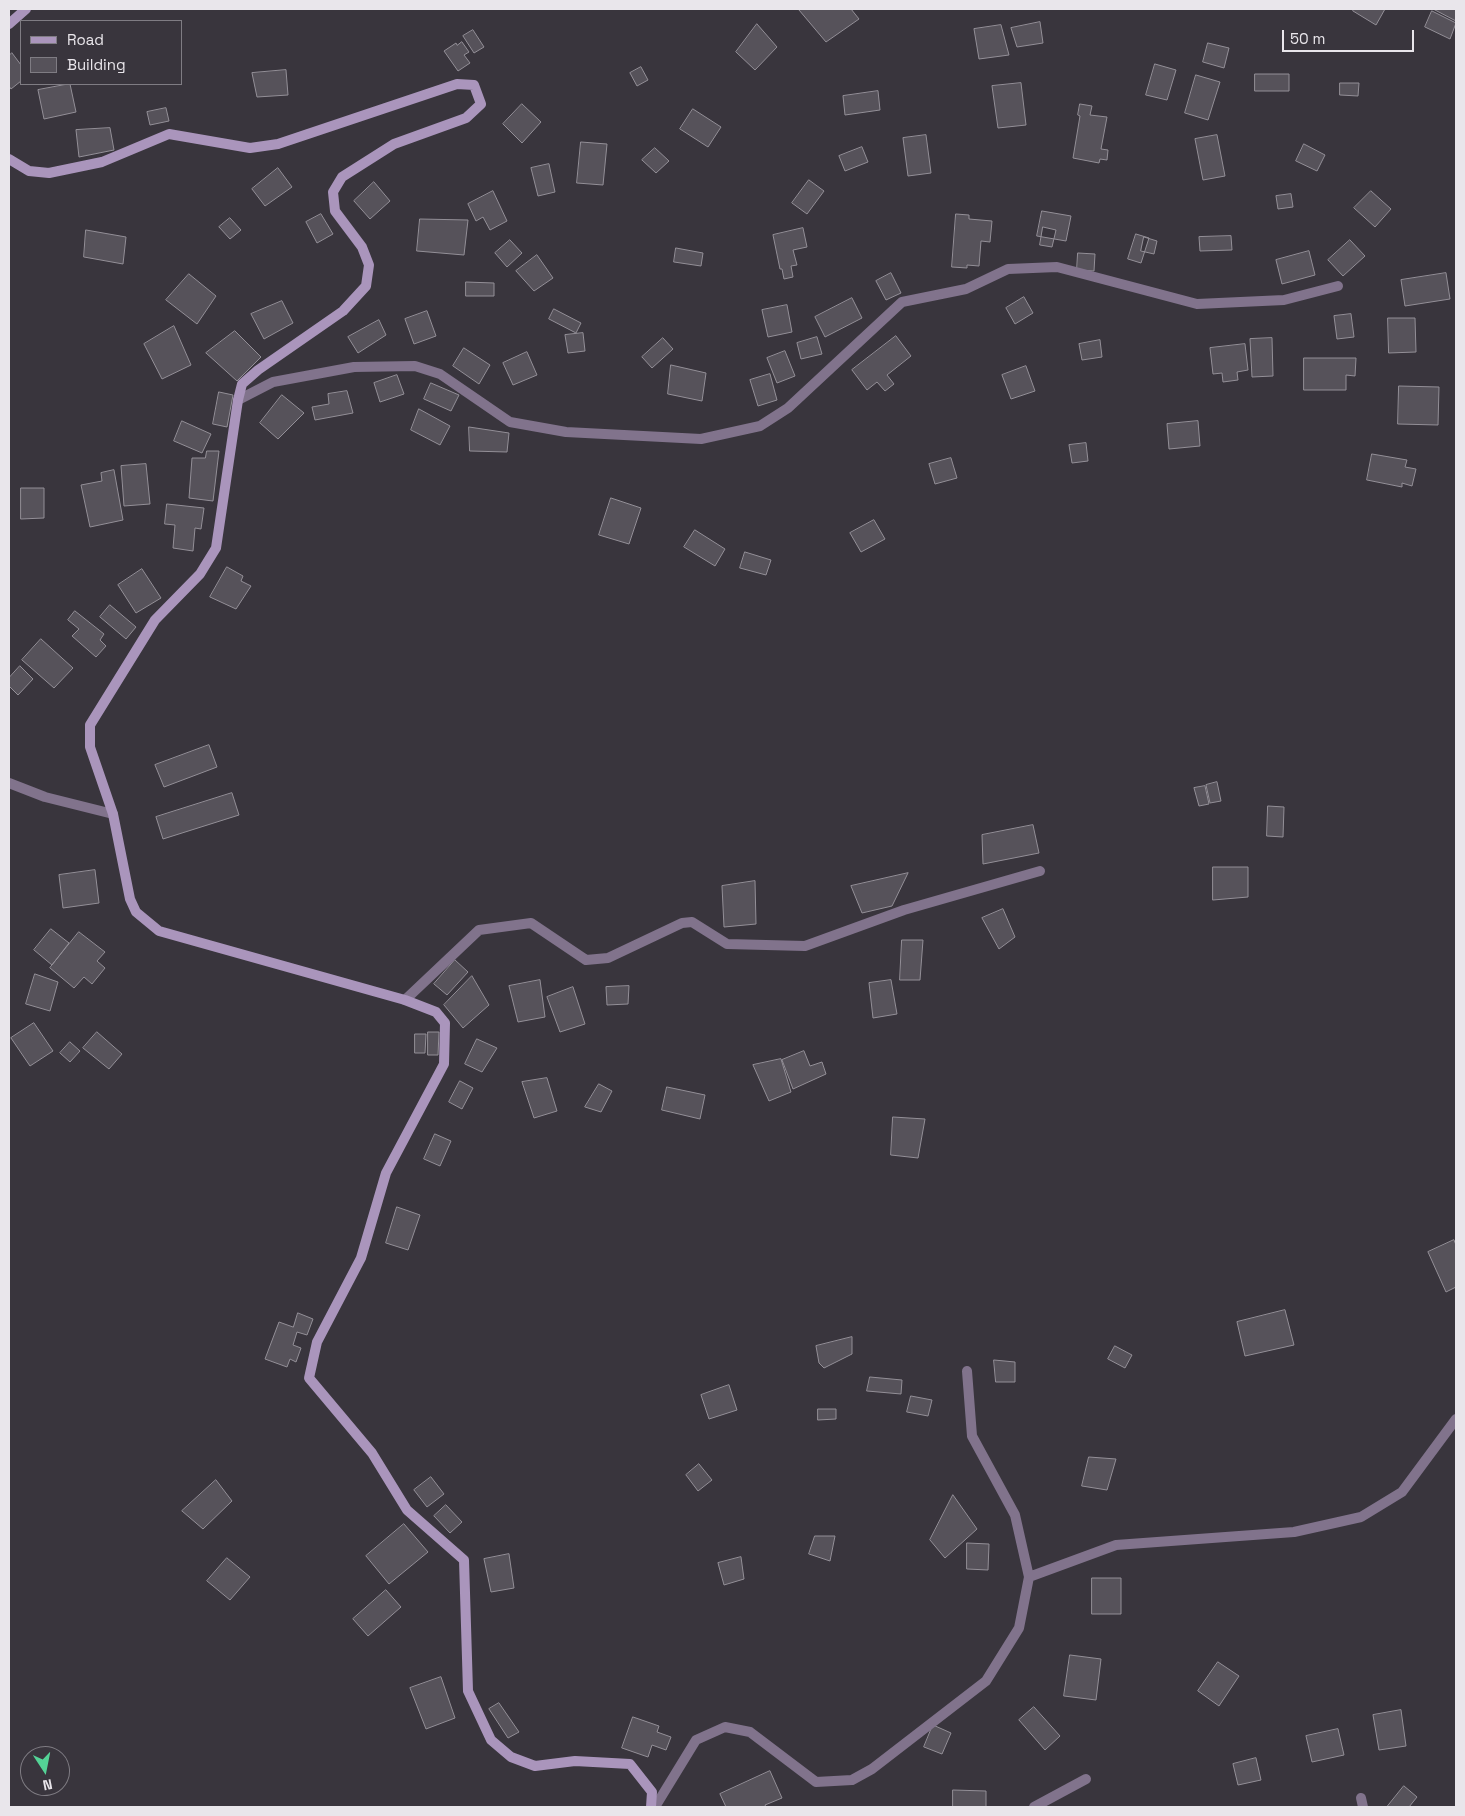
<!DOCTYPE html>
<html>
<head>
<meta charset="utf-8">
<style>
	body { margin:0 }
	#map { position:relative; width:1465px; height:1816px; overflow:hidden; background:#39353d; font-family:"Space Grotesk",sans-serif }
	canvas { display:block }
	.frame { position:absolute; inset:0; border:10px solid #e9e6eb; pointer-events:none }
	.legend { position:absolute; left:20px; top:20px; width:162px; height:65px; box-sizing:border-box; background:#39353d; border:1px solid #7f7c83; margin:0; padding:6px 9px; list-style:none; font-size:15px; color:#e9e6eb }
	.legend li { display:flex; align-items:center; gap:10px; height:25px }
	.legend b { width:25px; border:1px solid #7f7c83 }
	.north { position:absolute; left:20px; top:1746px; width:50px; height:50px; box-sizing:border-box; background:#39353d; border:1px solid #7f7c83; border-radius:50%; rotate:169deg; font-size:14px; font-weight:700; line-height:20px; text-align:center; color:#e9e6eb }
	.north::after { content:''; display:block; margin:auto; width:18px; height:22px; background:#54d396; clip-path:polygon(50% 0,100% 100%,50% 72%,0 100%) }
	.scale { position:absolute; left:1282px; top:30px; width:132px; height:22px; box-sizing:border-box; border:2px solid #e9e6eb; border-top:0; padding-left:6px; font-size:15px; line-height:18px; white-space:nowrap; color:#e9e6eb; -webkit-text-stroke:4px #39353d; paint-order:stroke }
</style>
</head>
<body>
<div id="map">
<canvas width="1465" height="1816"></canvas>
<div class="frame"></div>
<ul class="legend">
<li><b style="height:6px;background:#aa95bc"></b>Road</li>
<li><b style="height:14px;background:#56525a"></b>Building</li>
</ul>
<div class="north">N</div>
<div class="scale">50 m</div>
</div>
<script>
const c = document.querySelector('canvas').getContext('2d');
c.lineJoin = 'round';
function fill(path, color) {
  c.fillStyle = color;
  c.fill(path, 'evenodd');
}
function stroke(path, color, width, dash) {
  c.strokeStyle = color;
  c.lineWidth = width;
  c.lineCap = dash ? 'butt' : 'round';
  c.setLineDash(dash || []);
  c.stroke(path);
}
const building = new Path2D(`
	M801,9H851L859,19L826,42L799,10Z
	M1354,9H1385L1376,25L1353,11Z
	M1436,9H1456V21L1435,10Z
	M1432,11L1456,23L1450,39L1425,27Z
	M1040,22L1043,43L1017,47L1011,28Z
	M757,24L777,47L755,70L736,52Z
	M1001,25L1009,55L979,59L974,29Z
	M473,30L484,47L474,53L463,36Z
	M462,42L469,52L464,55L470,63L458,71L444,51L456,43L457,45Z
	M1208,43L1229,48L1224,68L1203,62Z
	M12,53L21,65V81L11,89L9,86V56Z
	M1155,64L1176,70L1167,100L1146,95Z
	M641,67L648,80L637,86L630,73Z
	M286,70L288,95L257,97L252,73Z
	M1255,74H1289V91H1255Z
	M1196,75L1220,82L1208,120L1185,113Z
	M1021,83L1026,125L998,128L992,86Z
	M1340,83H1359L1358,96L1340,95Z
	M70,84L76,112L44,119L38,90Z
	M878,91L880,110L845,115L843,96Z
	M522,104L541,122L522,143L503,124Z
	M1080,104L1092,106L1090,115L1107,117L1101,149L1108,150L1107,160L1100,159L1099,163L1073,158L1080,116L1078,115Z
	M166,108L169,121L150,125L147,112Z
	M693,109L721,127L708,147L680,129Z
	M110,128L114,150L79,157L76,130Z
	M926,135L931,173L908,176L903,138Z
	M1217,135L1225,176L1203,180L1195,139Z
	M581,142L607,144L603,185L577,183Z
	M1304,144L1325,155L1317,171L1296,161Z
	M862,147L868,162L845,171L839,156Z
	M655,148L669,161L656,173L642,160Z
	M549,164L555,192L538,196L531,168Z
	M278,168L292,187L265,206L252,189Z
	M809,180L824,191L807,214L792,203Z
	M374,182L390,201L370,219L354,201Z
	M493,191L507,221L490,230L483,217L476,221L468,204Z
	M1371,191L1391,209L1375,227L1354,208Z
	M1291,194L1293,207L1278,209L1276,196Z
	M1042,211L1071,216L1066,241L1037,236Z
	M321,214L333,234L317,243L306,222Z
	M956,214L969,215V219L992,221L990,242L981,241L979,266L967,265V268L952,267Z
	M230,218L241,230L230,239L219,227Z
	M420,219L468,220L464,255L417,251Z
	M1043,227L1056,230L1052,247L1040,245Z
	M803,228L807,247L793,250L797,265L791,266L793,277L784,279L782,269H780L773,235Z
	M86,230L126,237L123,264L84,257Z
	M1136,234L1149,238L1141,263L1128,259Z
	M1231,236L1232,250L1200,251L1199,237Z
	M1144,237L1157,241L1154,254L1141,251Z
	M510,240L522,253L507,267L495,253Z
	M1350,240L1365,256L1343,276L1328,260Z
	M676,248L703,253L701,266L674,262Z
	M1309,251L1315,275L1282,284L1276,260Z
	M1078,253L1095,254L1094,271L1077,270Z
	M537,255L553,278L534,291L516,271Z
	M891,273L901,293L886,300L876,281Z
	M1446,273L1450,299L1405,306L1401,280Z
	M189,274L216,296L197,324L166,300Z
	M466,282L494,283V296H466Z
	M1024,297L1033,313L1015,324L1006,308Z
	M852,298L862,318L825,337L815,317Z
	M282,301L293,323L264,339L251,314Z
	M787,305L792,332L768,337L762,310Z
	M554,309L581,323L576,333L549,319Z
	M427,311L436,336L414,344L405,319Z
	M1351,314L1354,337L1337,339L1334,316Z
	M1388,318H1415L1416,352L1389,353Z
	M379,320L386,335L358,353L348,337Z
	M174,326L191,365L162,379L144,344Z
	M235,331L261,357L237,381L206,353Z
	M583,333L585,351L568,353L565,335Z
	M896,336L911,356L887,375L894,384L885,391L877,382L867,390L852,370Z
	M817,337L822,354L801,359L797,343Z
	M663,338L673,349L652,368L642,357Z
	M1272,338L1273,376L1252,377L1250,339Z
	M1100,340L1102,357L1082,360L1079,344Z
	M1245,344L1248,370L1237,372L1238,380L1223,382L1222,373L1213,374L1210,348Z
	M464,348L490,365L479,384L453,366Z
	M785,351L795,376L777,383L767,358Z
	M527,352L537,375L513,385L503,363Z
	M1304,358H1356L1355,376L1346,375V390H1304Z
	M671,365L706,373L702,401L668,394Z
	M1026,366L1035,391L1011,399L1002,375Z
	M770,374L777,400L758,406L750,380Z
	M397,375L404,394L380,402L374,383Z
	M431,383L459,395L451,411L424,399Z
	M1399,386L1439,387L1438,425L1398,424Z
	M347,391L353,413L315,420L312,407L329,404L328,394Z
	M219,392L233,395L227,427L213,424Z
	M282,395L304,413L278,439L260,423Z
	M419,409L450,426L440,445L411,430Z
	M182,421L211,434L202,453L174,441Z
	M1198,421L1200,446L1169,449L1167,424Z
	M469,427L509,433L507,452L470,451Z
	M1086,443L1088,461L1072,463L1069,445Z
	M207,451H219L213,501L189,498L192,458H205Z
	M1372,454L1407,460L1405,467L1416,469L1412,486L1402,483V487L1367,480Z
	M951,458L957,478L935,484L929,464Z
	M146,464L150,504L124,506L121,466Z
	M114,470L123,520L90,527L81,485L102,481L101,473Z
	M21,488H44V518L21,519Z
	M611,498L641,508L629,544L599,535Z
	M167,504L204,508L201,529L195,528L193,551L173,548L175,525L165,524Z
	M874,520L885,539L861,552L850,533Z
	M695,530L725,549L715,566L684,547Z
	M745,552L771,560L766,575L740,568Z
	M227,567L243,576L241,581L251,586L236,609L210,597Z
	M142,569L161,598L136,613L118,585Z
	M110,605L136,627L126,639L100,617Z
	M75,611L104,634L100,640L106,646L96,657L72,636L79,629L68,620Z
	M41,639L73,668L54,688L22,660Z
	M20,666L33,679L18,695L9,686V678Z
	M209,745L217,767L164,787L155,765Z
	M1217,782L1221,801L1210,803L1206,785Z
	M1205,786L1209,804L1199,806L1194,788Z
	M232,793L239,815L163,839L156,817Z
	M1268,806L1284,807L1283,837L1267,836Z
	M1033,825L1039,853L983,864L982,835Z
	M1213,867H1248V897L1213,900Z
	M95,870L99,903L63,908L59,875Z
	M908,873L892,906L862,913L851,886Z
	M755,881L756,924L724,927L722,886Z
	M1003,909L1015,937L999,949L982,918Z
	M51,929L69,943L52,965L34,950Z
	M79,932L105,952L97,961L105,968L92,984L84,977L74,988L50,968Z
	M902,940H923L920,980H900Z
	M455,960L468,972L447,995L434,984Z
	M35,974L58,982L50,1011L26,1004Z
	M472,976L489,1005L463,1028L444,1005Z
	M540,980L545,1017L518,1022L509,986Z
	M891,980L897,1014L873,1018L869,983Z
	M629,986L628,1004L607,1005L606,987Z
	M573,987L585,1024L560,1032L547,997Z
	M34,1023L53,1051L30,1066L11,1038Z
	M97,1032L122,1054L109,1069L83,1048Z
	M428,1032H439L438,1055H428Z
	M415,1034H426L425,1053H415Z
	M477,1039L497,1048L482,1072L465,1064Z
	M70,1042L80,1051L70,1062L60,1053Z
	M804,1051L810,1066L822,1062L826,1074L793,1089L782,1060Z
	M781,1059L791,1092L769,1101L753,1065Z
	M547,1078L557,1111L534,1118L522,1082Z
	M460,1081L473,1088L462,1109L449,1102Z
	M599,1084L612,1091L601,1112L585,1107Z
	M667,1087L705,1095L700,1119L662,1110Z
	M893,1117L925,1119L918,1158L891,1155Z
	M435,1134L451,1141L440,1166L424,1159Z
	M397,1207L420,1215L408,1250L386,1243Z
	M1454,1240L1456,1245V1287L1446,1292L1428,1252Z
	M1285,1310L1294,1345L1245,1356L1237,1322Z
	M298,1313L313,1319L307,1335L297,1332L293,1345L301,1348L296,1362L290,1359L287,1367L265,1359L279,1322L293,1327Z
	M852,1337V1354L824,1368L819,1363L816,1346Z
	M1115,1346L1132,1355L1125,1368L1108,1359Z
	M994,1360L1015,1362V1382H996Z
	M870,1377L902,1380L901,1394L867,1391Z
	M729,1385L737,1410L709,1419L701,1395Z
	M911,1396L932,1400L928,1416L907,1412Z
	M818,1409H836V1419L818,1420Z
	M1089,1457L1116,1459L1107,1490L1082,1486Z
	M699,1464L712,1480L698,1491L686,1475Z
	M431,1477L444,1494L427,1507L414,1490Z
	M216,1480L232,1501L203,1529L182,1511Z
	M953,1495L977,1529L945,1558L930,1540Z
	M446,1505L462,1522L450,1533L434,1516Z
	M404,1524L428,1552L389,1584L366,1556Z
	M815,1536H835L830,1561L809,1554Z
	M967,1543L989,1544L988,1570L967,1569Z
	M509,1554L514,1588L491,1592L484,1559Z
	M741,1557L744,1579L724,1585L718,1563Z
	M227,1558L250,1577L230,1600L207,1581Z
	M1092,1578H1121V1614H1092Z
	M386,1590L401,1607L368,1636L353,1619Z
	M1070,1655L1101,1659L1096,1700L1064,1696Z
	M1218,1662L1239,1676L1219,1706L1198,1691Z
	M441,1677L455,1718L426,1729L410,1688Z
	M499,1703L519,1732L508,1738L489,1709Z
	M1034,1707L1060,1736L1045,1750L1019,1720Z
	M1401,1710L1406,1746L1379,1750L1373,1715Z
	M633,1717L659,1726L657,1732L671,1737L666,1750L652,1745L648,1757L622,1748Z
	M933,1725L951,1733L942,1754L924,1747Z
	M1338,1729L1344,1755L1312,1762L1306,1736Z
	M1256,1758L1261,1780L1238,1785L1233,1764Z
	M770,1771L782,1798L765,1805L766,1807H726L720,1794Z
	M1404,1786L1417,1797L1409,1807H1387Z
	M953,1790L986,1791V1807H953Z`);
fill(building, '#56525a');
stroke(building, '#938f97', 1);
stroke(new Path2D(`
	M238,400L273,382L354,367L415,366L440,374L510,422L566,432L701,439L760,426L788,408L902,302L966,289L1008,269L1057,267L1197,304L1284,300L1338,286
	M9,783L45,797L113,814
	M405,1000L479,930L531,923L586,960L608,958L682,923L692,922L727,944L805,946L904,910L1040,871
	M1029,1577L1116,1545L1294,1532L1361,1517L1402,1492L1456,1419
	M1361,1798L1363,1807
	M655,1807L696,1740L725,1727L750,1732L816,1782L852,1780L872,1769L986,1681L1019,1628L1029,1577L1015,1515L972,1436L967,1371
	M1034,1807L1086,1779`), '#81738c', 10);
stroke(new Path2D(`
	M9,24L26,9
	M9,159L29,171L49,173L102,162L169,134L250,148L278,144L457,84L474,85L481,104L466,118L394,144L342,177L333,192L335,211L362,247L369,265L366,286L343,311L258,370L242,384L238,400L216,548L200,574L155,620L90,725V747L113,814L130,899L136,912L159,931L405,1000L436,1012L445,1023L444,1064L386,1173L361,1258L317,1342L309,1378L372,1453L407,1510L464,1560L468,1691L491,1740L511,1757L535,1766L575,1761L630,1764L652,1792L651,1807`), '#aa95bc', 10);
</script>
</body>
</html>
